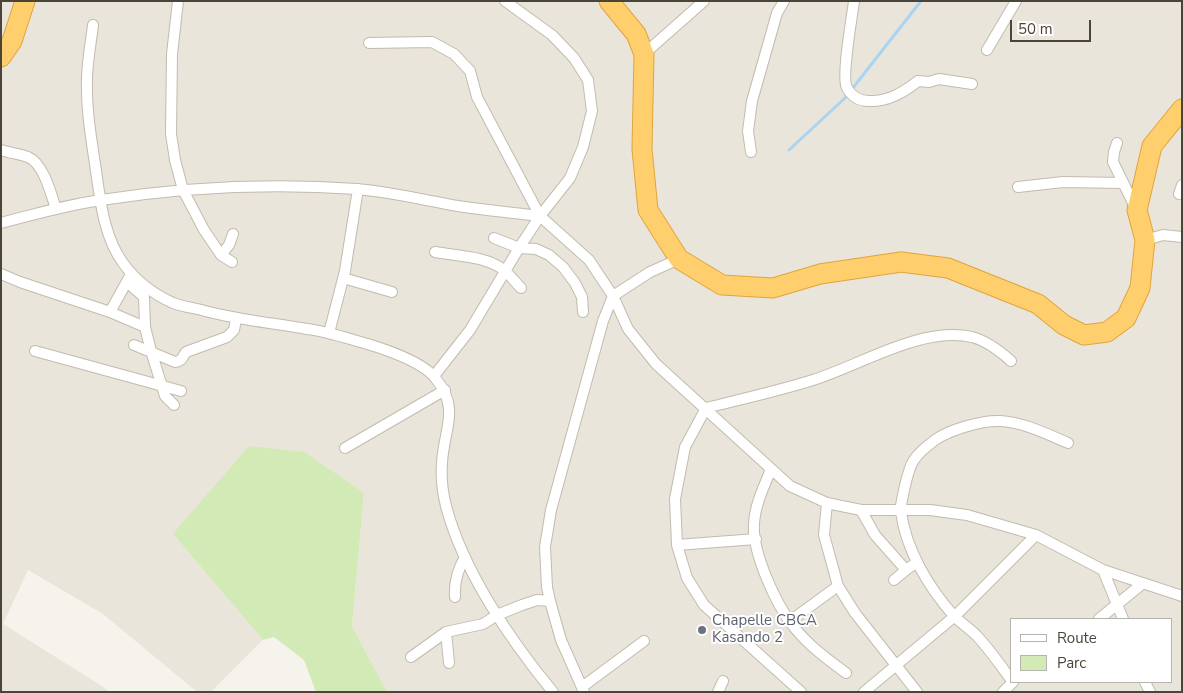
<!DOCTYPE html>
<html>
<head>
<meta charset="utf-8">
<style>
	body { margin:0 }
	#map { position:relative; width:1183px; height:693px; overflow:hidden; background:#f6f3ec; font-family:"Nunito Sans",sans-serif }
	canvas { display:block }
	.frame { position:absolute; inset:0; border:2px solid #4b4439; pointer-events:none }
	.legend { position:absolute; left:1010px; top:618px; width:162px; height:65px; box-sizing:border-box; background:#fff; border:1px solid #b7b4b0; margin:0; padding:6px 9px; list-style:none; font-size:15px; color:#4b4439 }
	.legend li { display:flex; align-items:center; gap:10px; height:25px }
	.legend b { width:25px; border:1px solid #b7b4b0 }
	.scale { position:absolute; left:1010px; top:20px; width:81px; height:22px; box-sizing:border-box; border:2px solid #4b4439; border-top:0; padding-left:6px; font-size:15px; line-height:18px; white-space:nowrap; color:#4b4439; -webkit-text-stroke:4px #fff; paint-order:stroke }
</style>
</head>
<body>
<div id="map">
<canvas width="1183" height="693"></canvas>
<div class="frame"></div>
<ul class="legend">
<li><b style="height:6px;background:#fff"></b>Route</li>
<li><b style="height:14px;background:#d2eab5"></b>Parc</li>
</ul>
<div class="scale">50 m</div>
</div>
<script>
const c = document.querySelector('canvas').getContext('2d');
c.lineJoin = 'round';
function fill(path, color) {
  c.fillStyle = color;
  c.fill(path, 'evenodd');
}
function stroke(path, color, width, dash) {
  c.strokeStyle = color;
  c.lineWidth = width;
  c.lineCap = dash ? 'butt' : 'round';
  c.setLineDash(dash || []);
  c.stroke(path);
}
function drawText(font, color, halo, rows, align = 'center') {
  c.font = font + ' "Nunito Sans",sans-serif';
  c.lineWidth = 4;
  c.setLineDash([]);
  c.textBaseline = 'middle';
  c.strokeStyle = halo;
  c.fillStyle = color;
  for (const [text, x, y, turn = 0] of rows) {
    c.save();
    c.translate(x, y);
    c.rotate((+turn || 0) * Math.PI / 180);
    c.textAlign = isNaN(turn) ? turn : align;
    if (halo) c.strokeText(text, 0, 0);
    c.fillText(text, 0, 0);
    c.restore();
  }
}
fill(new Path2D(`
	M1,1H1182V692H387L352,626L364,493L173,534L263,640L211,692H197L103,614L28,570L3,624L105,688L108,692H1ZM1012,619H1172V682H1012Z`), '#eae5da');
fill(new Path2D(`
	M249,446L304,452L364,493L352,626L387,692H316L304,660L274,637L263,640L173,534Z`), '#d2eab5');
stroke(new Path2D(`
	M789,150L845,98L921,1`), '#a9d4f2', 3);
const street = new Path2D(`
	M178,1L172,54L171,134L175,160L183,190L204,230L221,255L232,262
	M854,1C852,18 841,77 847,88C852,97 860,101 869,101C888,102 904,92 918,81L929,82L939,79L972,84
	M93,25C91,43 87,62 87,80C86,108 91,137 95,164C100,197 103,236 123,263C136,281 153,294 173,303C183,307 195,308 205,311C239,320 273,323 307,329C324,331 340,336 357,341C379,347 423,361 436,379C461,410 443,430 442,464C441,477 443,494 446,506C463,571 511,641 553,692
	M369,43L432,42L454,54L470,71L477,97L540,216L589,260L613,296L628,329L656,364L790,486L827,503L861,510H930L967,515L1036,535L1103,570L1182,596
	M987,50L1016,1
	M644,54L704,1
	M1117,143L1114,152L1113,162L1136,209
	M1,150C10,153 20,154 28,157C44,164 51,194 56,209
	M751,152L748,131L752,101L777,13L784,1
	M1018,187L1063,182L1123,183
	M1179,194L1182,185
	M1,223C34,214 67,205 101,200C185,187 272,183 357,189C391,192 424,200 458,206C485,210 513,213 540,216
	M494,238L519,248L536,249L549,255L563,267L575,283L582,297L583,312
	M1145,240L1163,235L1182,237
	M435,252C457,256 486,256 504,270C510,275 515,282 521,288
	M221,255L229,245L233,234
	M1,274L20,282L110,312L145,327
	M343,278L392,292
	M127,282L144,297L145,327L151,351L165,396L174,405
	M110,312L130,276
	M329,333L345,271L358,189
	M134,345L175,362C183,361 182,357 186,352L227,337L234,330L236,319
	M35,351L181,391
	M434,376L470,330L519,248L540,216L570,178L583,147L592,111L588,80L574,58L552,35L505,1
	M345,448L445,390
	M771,469C764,487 755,504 754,524C752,552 776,605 794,627C808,645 827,659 846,673
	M827,503L824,535L838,586L855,613L917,692
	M861,510L875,535L906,570L917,562
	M677,545L756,539
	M1103,570L1123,619
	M894,580L906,570
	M455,597C454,583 458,569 465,557
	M1099,619L1142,584
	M790,621L838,586
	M446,632L449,663
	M411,657L446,632L483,624L497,615L522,605L537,600L550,601
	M1012,681C1001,666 990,650 977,636C970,629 961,623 954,616C929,588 906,550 901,512C900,505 903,497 904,490C910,463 912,457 935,440C949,430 982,420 1000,421C1023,422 1047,434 1068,443
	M1145,682L1150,692
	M582,687L644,641
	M584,692L561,640L550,601L547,587L545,547L551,510L603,321L613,296L650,272L679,259
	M718,692L723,681
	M801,692L704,605L687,578L677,545L675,499L685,447L706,408C742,399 778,391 813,380C861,365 921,326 972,337C987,341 1000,351 1011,361
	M864,692L955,616L1036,535
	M1003,692L1013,682`);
const highway = new Path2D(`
	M609,1L636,34L644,54L642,149L648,210L679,259L722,285L773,288L820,274L901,262L948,268L1038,304L1064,325L1084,335L1107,332L1126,318L1140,288L1145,240L1137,210L1152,146L1182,109
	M1,57L12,41L25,1`);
stroke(street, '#c2bbae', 12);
stroke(highway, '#e0a43c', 21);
stroke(street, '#fff', 10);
stroke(highway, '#ffcf6e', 19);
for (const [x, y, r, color] of [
	[702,630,5,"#6b7280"]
]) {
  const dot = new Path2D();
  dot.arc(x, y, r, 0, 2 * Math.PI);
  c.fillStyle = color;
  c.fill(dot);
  stroke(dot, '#fff', 2);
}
drawText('15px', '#5b616d', '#fff', [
	["Chapelle CBCA",712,621],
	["Kasando 2",712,638]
], 'left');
</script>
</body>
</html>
